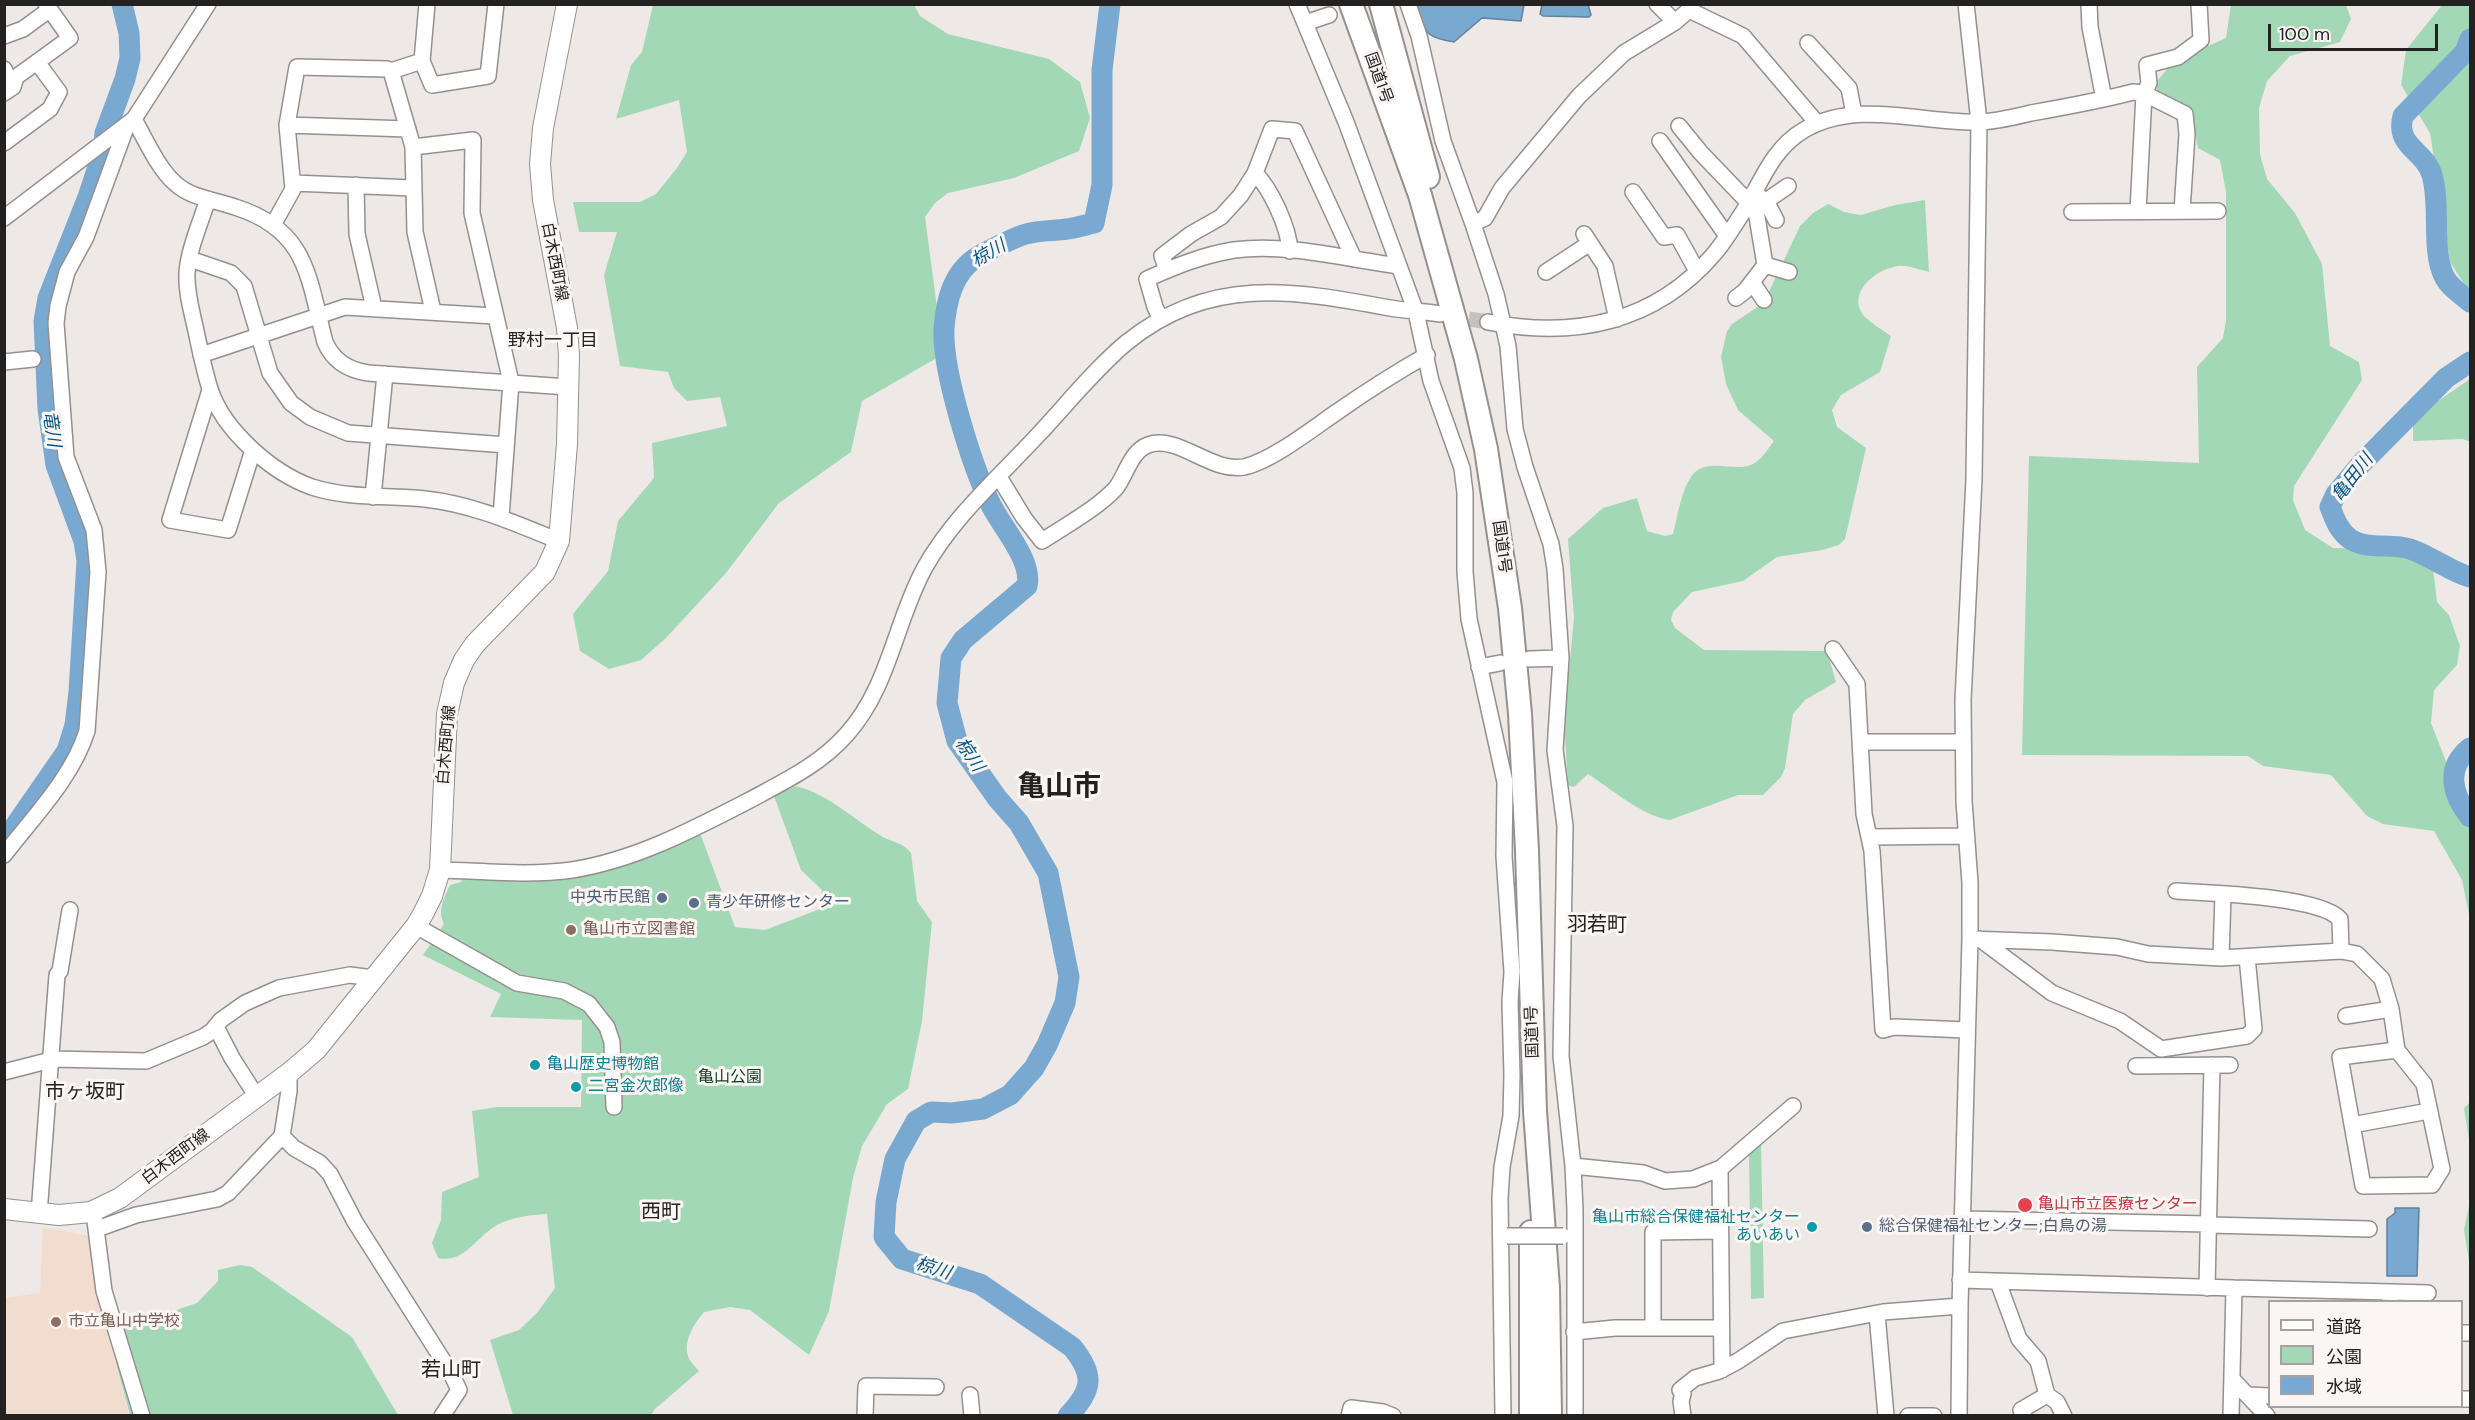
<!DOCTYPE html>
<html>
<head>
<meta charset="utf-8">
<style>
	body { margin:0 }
	#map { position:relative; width:2475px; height:1420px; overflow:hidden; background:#eee9e6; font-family:"DM Sans","Noto Sans JP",sans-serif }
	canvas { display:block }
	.frame { position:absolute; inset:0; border:6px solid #242221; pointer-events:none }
	.legend { position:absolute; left:2268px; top:1300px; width:195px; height:108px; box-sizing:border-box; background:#fbf6f4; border:2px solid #a5a1a0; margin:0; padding:8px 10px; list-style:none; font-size:18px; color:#242221 }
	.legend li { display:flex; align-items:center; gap:12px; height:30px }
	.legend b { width:30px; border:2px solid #a5a1a0 }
	.scale { position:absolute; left:2268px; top:24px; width:170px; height:27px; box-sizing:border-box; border:3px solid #242221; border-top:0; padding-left:8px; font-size:18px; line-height:21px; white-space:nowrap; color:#242221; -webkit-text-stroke:4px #fbf6f4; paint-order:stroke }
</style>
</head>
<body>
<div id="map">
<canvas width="2475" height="1420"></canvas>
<div class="frame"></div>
<ul class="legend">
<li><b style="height:8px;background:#fff"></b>道路</li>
<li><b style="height:16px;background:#a3d8b6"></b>公園</li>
<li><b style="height:16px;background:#79a9d1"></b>水域</li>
</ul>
<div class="scale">100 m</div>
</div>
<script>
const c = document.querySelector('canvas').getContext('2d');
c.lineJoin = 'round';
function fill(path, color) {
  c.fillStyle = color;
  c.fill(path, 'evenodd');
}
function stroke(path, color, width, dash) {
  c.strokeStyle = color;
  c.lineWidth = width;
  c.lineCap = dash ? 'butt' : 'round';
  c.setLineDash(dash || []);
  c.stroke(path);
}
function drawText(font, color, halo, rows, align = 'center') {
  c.font = font + ' "DM Sans","Noto Sans JP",sans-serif';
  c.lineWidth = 6;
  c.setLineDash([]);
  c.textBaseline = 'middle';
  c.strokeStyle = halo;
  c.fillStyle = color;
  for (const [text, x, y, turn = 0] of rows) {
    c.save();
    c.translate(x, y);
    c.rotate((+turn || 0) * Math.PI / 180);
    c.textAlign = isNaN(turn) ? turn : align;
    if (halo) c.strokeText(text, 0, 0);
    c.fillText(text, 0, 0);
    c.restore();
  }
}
fill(new Path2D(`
	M43,1227L89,1236L97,1284L115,1347L116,1364L129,1415H5L4,1298L40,1293Z`), '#f1dcce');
fill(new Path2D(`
	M653,5H914L920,16L948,34L1049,59L1080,82L1090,118L1079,151L1014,178L948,193L935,203L925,217L942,345L935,359L862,401L851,452L779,503L726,573L666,638L641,660L609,669L580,651L573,614L608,571L618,521L654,478L652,443L727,426L720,397L687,401L674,388L668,372L620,366L604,275L617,232H579L573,202H640L656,194L677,168L687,152L679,100L616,119L631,65L642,52Z
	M2231,5H2346L2351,19L2340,42L2290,56L2267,81L2259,108L2260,154L2267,179L2295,213L2322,264L2330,346L2359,362L2362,380L2294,486L2293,500L2305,530L2333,548L2403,549L2433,568L2437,602L2449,615L2460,646L2457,665L2434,690L2431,723L2462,802L2470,809V919L2462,880L2434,831L2383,824L2367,816L2331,775L2263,766L2248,756L2022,755L2029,456L2199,463L2197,367L2223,338L2226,320V192L2220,160L2198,148L2192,116L2157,91V81L2174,61L2226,38Z
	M2442,5H2470V293L2450,262L2430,133L2401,85L2406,50Z
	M1925,200L1929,272C1920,270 1908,265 1898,266C1876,269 1845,293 1865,317C1872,324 1883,330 1891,336L1880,372L1841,395L1832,410L1837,427L1866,448L1845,539L1839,545L1822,550L1777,557L1743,581L1692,592L1673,612L1671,620L1675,628L1704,650L1827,651L1836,682L1805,700L1793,714L1785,768L1781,777L1763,795H1738L1670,820C1644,817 1611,789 1588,774L1574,787L1568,785L1564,722L1574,618L1568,539L1603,508L1637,498L1647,531L1665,536L1673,534C1678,516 1681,488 1694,473C1708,459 1731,470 1748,466C1760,463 1767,450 1774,441L1738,410L1726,384L1721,357L1727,331L1732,324L1762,304L1767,296L1800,226L1813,213L1828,204L1844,212L1861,215L1895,205Z
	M2470,379V442L2463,439L2413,441V423L2425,410Z
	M796,786C830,795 853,819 883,837C892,842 904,843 911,853L917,901L932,922L922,1021L908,1089L887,1104L862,1146L853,1178L829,1311L809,1355L750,1310L730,1307L704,1312C695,1323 683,1340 688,1356C689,1361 696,1367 699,1371L655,1409L651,1415H513L490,1340L519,1330L537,1313L555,1288L547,1214C530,1215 512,1217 497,1225C476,1237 464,1264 438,1258L432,1243L441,1220L442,1192L479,1177L472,1111L497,1107H581L582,1020L490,1017L501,994L423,955L444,924C437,910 444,898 450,885L461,882L463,878C507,878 553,883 597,873C633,865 667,848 700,833L735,927L765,930L820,909L822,890L801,870L774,796Z
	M2470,1102V1146L2464,1108Z
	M1761,1143L1764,1298L1751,1299L1749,1155Z
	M2470,1201V1268L2464,1230Z
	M240,1265L252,1267L352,1337L398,1415H130L116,1363V1346L111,1332L197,1303L218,1281V1270Z`), '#a3d8b6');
const water = new Path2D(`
	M1588,4L1591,15L1589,17L1543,16L1540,14L1542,5Z
	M1417,5V4L1524,5L1521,21L1482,18L1454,42C1423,37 1427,33 1417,5Z
	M2395,1208H2419L2417,1276H2387V1219L2395,1213Z`);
fill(water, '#79a9d1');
stroke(water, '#60809c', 1.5);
stroke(new Path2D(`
	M2470,39L2465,52L2403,116C2395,147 2424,149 2432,175C2441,205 2431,250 2444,276C2449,287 2462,295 2470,302
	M2470,362L2446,378L2361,464L2336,494L2330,507C2335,520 2339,531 2350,539C2367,550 2391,543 2410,549C2431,556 2451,572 2470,577
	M2470,748C2445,768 2452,795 2470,817
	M4,842L67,751L75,725L79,692L87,561L84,541L56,465L48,409L44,321L48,298L88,197L103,152L105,133L125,79L130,58L129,33L122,4
	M1068,1416C1093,1390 1095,1375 1072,1347L980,1284L902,1259L884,1237L886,1202L895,1159L916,1121L931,1112L952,1113L983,1109L1010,1095L1034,1068L1047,1045L1065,1003L1069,977L1048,873L1019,823L997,798L957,741L947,703L951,658L963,640L1027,586C1033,561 1002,527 991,505C972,466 942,371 944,329C946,302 952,273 977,257C989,250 1013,238 1026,234C1039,230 1054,231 1067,229C1076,228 1085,225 1094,223L1102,185V70L1110,4`), '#79a9d1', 21);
stroke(new Path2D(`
	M1446,315L1488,322`), '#c6c1bf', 15, [15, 8]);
const minor = new Path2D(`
	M427,4L422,61L432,85L488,76L496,4
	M1297,4L1346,122L1416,312L1431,381L1462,468L1465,493V572L1469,619L1505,782L1504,856L1512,972L1510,1002L1512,1075L1511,1116L1502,1167L1500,1198L1503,1416
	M1408,4L1419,36L1443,141L1473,224L1496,294L1508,346L1515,429L1525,467L1551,544L1555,569L1561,658L1555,750L1565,826L1561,1056L1573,1166L1575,1210V1416
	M1657,4L1675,22
	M2089,4L2090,27L2104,99
	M1689,10L1743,36L1817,123
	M1305,23L1329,15
	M4,36L23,29L49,10
	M1808,43L1849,88L1854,114
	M4,69L13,87L4,93
	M391,71L422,61
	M13,87L16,77L37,62
	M134,119C145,139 159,170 176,184C191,198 216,200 235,207C308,230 308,277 325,342C333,361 348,370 368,373L568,387
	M287,125L408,129
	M1679,126L1701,153L1748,202
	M1660,141L1727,236
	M4,143L50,109L59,92L37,62L70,38L46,4
	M413,147L473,140L472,213L511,382L501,517
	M1255,173C1271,189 1289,228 1290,251
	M294,183L413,188
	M356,185L357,234L374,308
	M1633,192L1664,237L1677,235L1697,271
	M1753,193L1766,201L1788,186
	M208,199C201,221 188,251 187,273C186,293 192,312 196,331C200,350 204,370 210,389C223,430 272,473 312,487C349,499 387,495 425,499C472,504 515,523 559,541
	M1766,201L1776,220
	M2138,211L2144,94L2149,83L2147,65L2178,57L2201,40L2199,4
	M2072,212L2218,211
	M4,218L134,119L208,4
	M1473,224L1485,218L1502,188L1579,96L1624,53L1675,22L1689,10L1692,4
	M273,225L293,189L287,125L297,67L387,69L391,71L413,147L415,232L433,311
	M1584,234L1605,266L1617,319
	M190,259L231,273L244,286L270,373L291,403L310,417L348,433L506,445
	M1765,265L1789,272
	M1167,270L1162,256L1191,234L1221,217L1241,195L1255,173L1272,129L1295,131L1354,259
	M1546,272L1590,243
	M1752,282L1764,300
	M1736,298L1745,291L1765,265L1753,193
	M1161,319L1155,307L1147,279C1176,266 1203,255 1234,250C1288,243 1346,259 1399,266
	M1488,322C1574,339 1655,323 1714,254C1726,240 1735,224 1745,209C1762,180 1773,148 1804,130C1857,99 1920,123 1977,122C1995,122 2014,117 2031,113C2065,107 2099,101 2133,92L2143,93L2185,114L2187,134L2182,211
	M201,355L345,307L494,316
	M4,362L33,359
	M210,390L170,520L228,530L253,450
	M999,477L1024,518L1042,541C1064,527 1099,507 1116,488C1126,475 1131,451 1148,445C1178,434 1211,473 1244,467C1271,461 1311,430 1334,414C1364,393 1395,373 1427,355
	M373,497L385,374
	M1833,649L1857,684L1864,814L1872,851L1883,1030L1894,1027L1967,1030
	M1529,659L1561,658
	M1479,667L1500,663
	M1862,742H1963
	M1869,837L1966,836
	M4,855C34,816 72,778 87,731L98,572L94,530L66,457L56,323L58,306L67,272L86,237L127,125
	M440,870C483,871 529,876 572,870C635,860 692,830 748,801C783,782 820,765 847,734C889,687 895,623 924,569C952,518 999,477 1038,435C1067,404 1094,370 1126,343C1210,275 1292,290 1390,308C1407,311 1424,311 1440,314
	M2176,891C2209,893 2319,896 2340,919L2341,951
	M416,926L517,983L564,991L589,1004L607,1027L612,1042L614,1107
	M1970,939L2052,942L2117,947L2148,954L2221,958L2341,951L2357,954L2382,979L2391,1009L2397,1050L2424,1084L2442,1169L2432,1185L2363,1186L2340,1057L2397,1050
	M1980,939L2052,993L2120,1021L2161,1049L2247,1036L2254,1029L2247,957
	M2221,958L2223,894
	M2346,1016L2391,1009
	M216,1027L232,1058L257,1097
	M52,1059L146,1061L203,1037L212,1031L221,1020L245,1003L279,988L350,975L373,978
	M2136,1066L2230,1065
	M4,1072L51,1060
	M2352,1125L2429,1111
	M282,1136L294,1148L320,1163L330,1174L355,1222L451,1373L459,1390L442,1416
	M1573,1166L1643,1173L1665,1181L1693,1179L1721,1168L1793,1106
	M1720,1169L1722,1370
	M39,1214L57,975L60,971L70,910
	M1962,1219L2209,1224
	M95,1221L104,1291L142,1416
	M2209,1225L2369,1229
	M97,1229L136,1215L217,1199L228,1193L282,1136L289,1091V1073
	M1960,1280L2234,1288
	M1998,1282L2019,1339L2038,1361L2047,1395L2021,1410L2024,1416
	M2207,1288L2212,1065
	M2391,1292L2428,1293
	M1877,1314L1886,1416
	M1653,1328V1232L1720,1231
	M1574,1332L1615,1328H1721
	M2462,1333H2470
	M2232,1379L2267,1416
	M970,1395L972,1416
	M2047,1395L2057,1402L2064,1416
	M2249,1395L2270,1396
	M2462,1399H2470
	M865,1416L866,1386L936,1387
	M1349,1416L1351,1408L1383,1412L1393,1416
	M1683,1416L1681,1401L1683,1394L1680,1390L1695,1378L1719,1371L1738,1361L1783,1331L1883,1312L1960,1306
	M1908,1416H1934
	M1959,1416L1960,1306L1970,939V883L1964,801L1963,700L1974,479L1979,122L1966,4
	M2231,1416L2234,1288L2391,1292L2390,1302`);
const major = new Path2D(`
	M4,1209L59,1215L91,1212L120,1198L289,1073L316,1050L416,926L423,914L432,896L440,870L447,714L454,683L464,660L475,644L545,572L559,541L567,444L569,355L567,328L543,200L540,164L543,128L567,4`);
const highway = new Path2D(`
	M1351,4L1420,195L1466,359L1486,449L1510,608L1520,714L1527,851L1535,1111L1548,1288L1550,1416
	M1381,4L1428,177
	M1531,1416V1232`);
stroke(minor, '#95908e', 18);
stroke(major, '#95908e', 22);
stroke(highway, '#95908e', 26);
stroke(minor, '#fff', 15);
stroke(major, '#fff', 20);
stroke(highway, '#fff', 22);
const minorBridge = new Path2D(`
	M1507,1236H1563`);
stroke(minorBridge, '#95908e', 18, []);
stroke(minorBridge, '#fff', 15);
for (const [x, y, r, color] of [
	[662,898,6,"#5c6f8a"],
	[694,903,6,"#5c6f8a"],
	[571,930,6,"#8d6e63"],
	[535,1065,6,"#0f9aa8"],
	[576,1087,6,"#0f9aa8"],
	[2025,1205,8,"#e0444e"],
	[1812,1227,6,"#0f9aa8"],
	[1867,1227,6,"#5c6f8a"],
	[56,1322,6,"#8d6e63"]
]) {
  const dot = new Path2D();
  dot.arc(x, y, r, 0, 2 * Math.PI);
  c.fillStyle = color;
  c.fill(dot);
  stroke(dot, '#fbf6f4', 2);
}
drawText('16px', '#242221', '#fbf6f4', [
	["国道1号",1378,78,70],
	["白木西町線",554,262,79],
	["国道1号",1501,547,82],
	["白木西町線",447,745,-85],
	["国道1号",1533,1032,-92],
	["白木西町線",176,1157,-37]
]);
drawText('16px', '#4e5e75', '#fbf6f4', [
	["中央市民館",650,898,"right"],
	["青少年研修センター",706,903],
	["総合保健福祉センター;白鳥の湯",1879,1227]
], 'left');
drawText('16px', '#785e54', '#fbf6f4', [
	["亀山市立図書館",583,930],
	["市立亀山中学校",68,1322]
], 'left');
drawText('16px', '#0d838f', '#fbf6f4', [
	["亀山歴史博物館",547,1065],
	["二宮金次郎像",588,1087],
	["亀山市総合保健福祉センター",1800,1218,"right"],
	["あいあい",1800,1236,"right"]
], 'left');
drawText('16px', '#113e26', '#fbf6f4', [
	["亀山公園",730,1078]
]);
drawText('16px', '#be3a42', '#fbf6f4', [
	["亀山市立医療センター",2038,1205]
], 'left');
drawText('italic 18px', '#005688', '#fbf6f4', [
	["椋川",989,254,-30],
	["竜川",51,429,82],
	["亀田川",2353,478,-52],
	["椋川",969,755,56],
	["椋川",933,1269,18]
]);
drawText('18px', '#242221', '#fbf6f4', [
	["野村一丁目",553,341]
]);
drawText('20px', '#242221', '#fbf6f4', [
	["羽若町",1597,926],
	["市ヶ坂町",85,1093],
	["西町",661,1213],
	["若山町",451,1371]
]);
drawText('bold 28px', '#242221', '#fbf6f4', [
	["亀山市",1059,788]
]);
</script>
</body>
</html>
